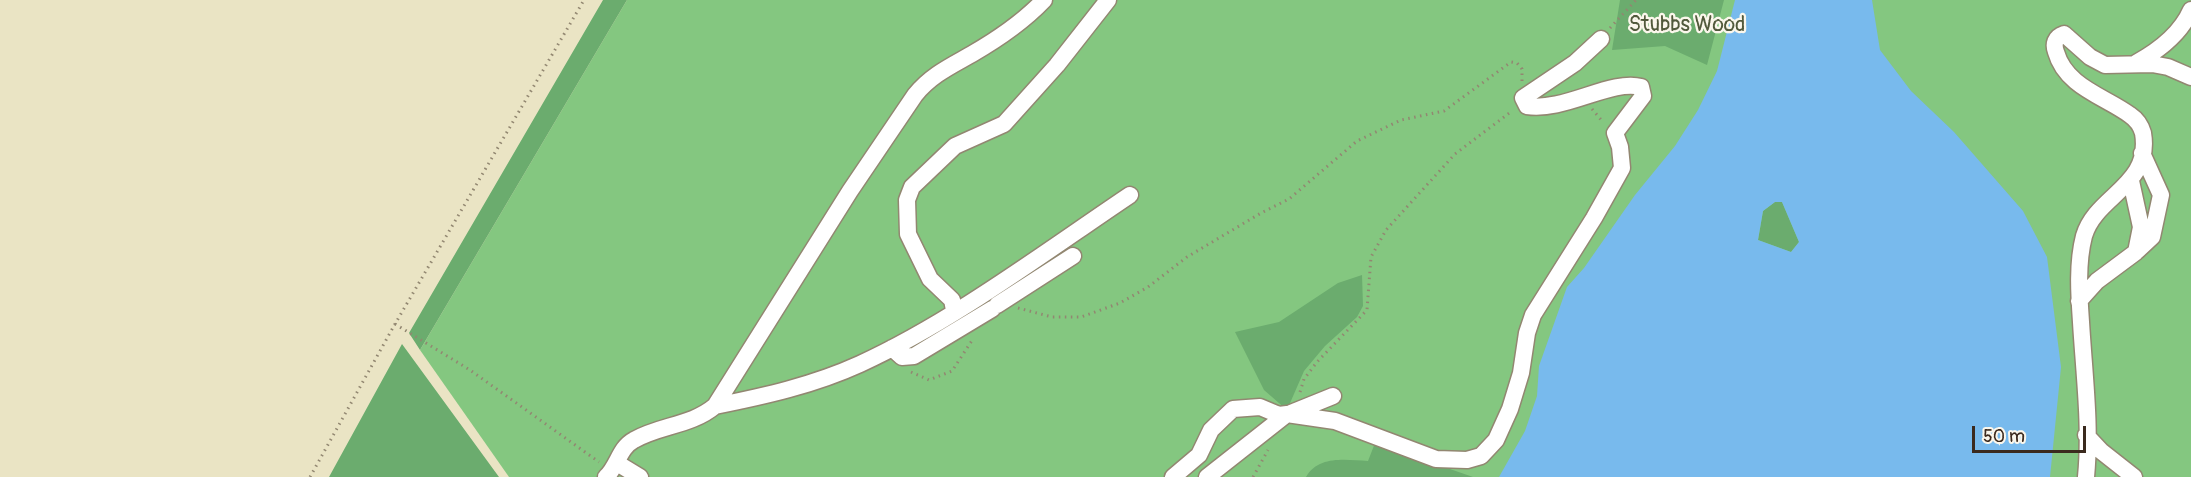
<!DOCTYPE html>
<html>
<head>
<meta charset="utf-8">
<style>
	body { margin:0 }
	#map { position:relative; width:2191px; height:477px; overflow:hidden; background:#eae4c4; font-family:Pangolin,sans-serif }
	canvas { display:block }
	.scale { position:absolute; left:1972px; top:426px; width:114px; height:27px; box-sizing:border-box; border:3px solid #3b2a1e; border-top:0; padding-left:8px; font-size:18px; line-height:21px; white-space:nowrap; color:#3b2a1e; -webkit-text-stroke:4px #fbf7ec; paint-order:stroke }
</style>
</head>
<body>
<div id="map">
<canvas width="2191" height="477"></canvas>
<div class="scale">50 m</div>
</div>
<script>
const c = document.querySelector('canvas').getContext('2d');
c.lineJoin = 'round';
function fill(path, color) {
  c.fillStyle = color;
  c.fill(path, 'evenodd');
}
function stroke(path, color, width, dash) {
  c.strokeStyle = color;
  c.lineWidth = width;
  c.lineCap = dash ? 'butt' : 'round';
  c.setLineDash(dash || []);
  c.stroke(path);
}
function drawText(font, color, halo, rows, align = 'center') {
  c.font = font + ' Pangolin,sans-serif';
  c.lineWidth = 4.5;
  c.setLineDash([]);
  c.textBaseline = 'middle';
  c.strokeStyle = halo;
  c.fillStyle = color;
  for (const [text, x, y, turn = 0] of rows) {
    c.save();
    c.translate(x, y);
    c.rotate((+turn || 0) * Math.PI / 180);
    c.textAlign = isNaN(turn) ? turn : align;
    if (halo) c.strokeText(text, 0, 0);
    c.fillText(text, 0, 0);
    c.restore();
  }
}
fill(new Path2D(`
	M627,0H2191V477H509L420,350Z`), '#84c780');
fill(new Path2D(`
	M603,0H627L420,350L409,333Z
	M1620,0H1724L1707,65L1665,46L1612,50Z
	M1775,202H1782L1799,242L1791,252L1758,240L1763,211Z
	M1362,275L1363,306L1357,317L1325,346L1304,371L1287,410L1264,390L1235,332L1279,322L1338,283Z
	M402,344L499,477H329Z
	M1375,443L1473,477H1306C1319,455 1346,460 1368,461Z`), '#6bac6e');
fill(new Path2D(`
	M1735,0H1872L1880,50L1911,91L1954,132L2023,211L2047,257L2061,367L2050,477H1499L1525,431L1537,396L1539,366L1567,287L1584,268L1635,195L1675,146L1698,110L1717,71ZM1775,202H1782L1799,242L1791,252L1758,240L1763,211Z`), '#78baed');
const minor = new Path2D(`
	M2136,63C2158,51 2181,33 2191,10
	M2137,251L2152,237L2161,195L2142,153
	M2079,301L2097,281L2136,252L2141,227L2131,181
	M997,305L1073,256
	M954,310L952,300L930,279L908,234L907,200L912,187L955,146L1004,124L1057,65L1108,0
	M892,348L902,357L914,356L992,309
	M715,406C765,396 814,385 860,364C952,322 1045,252 1130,195
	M1291,413L1333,396
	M1287,414L1335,421L1436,459L1467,460L1481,456L1496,440L1510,409L1521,373L1527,333L1533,315L1594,218L1622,168L1620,147L1615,133L1643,96L1641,87C1611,79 1564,112 1527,106L1523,98L1575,63L1601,39
	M2086,435L2101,451L2134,477
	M617,463L640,477
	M606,477C618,466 619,448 634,440C660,425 691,426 715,406L850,191L915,95C931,75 951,66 972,54C998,39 1024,21 1044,0
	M1173,477L1199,455L1211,430L1233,409L1260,407L1279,415L1287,414L1207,477
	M2086,477C2091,426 2084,373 2081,322C2079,294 2077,263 2084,236C2096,195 2152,186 2143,133C2141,126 2136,119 2130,115C2104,96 2066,87 2056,52C2053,44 2055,37 2064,34L2090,57L2105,65L2152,64L2168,67L2191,77`);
stroke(minor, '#928771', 19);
stroke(new Path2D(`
	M1610,28L1636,0
	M1592,109L1603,122
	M1018,308L1052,317H1081L1120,303L1148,287L1187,257L1261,213L1289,199L1357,141L1401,120L1444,111L1511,62L1517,63L1522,69V81
	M395,324L470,370L599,462
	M911,372L929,380L952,371L973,339
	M1300,392L1304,379L1317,362L1367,310L1371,257L1386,230L1455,154L1512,111
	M310,477L395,324L584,0
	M1253,477L1268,450`), '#928771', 3, [1.5, 4.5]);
stroke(minor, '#fff', 16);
drawText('21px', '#51593b', '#fbf7ec', [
	["Stubbs Wood",1687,26]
]);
</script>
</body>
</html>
